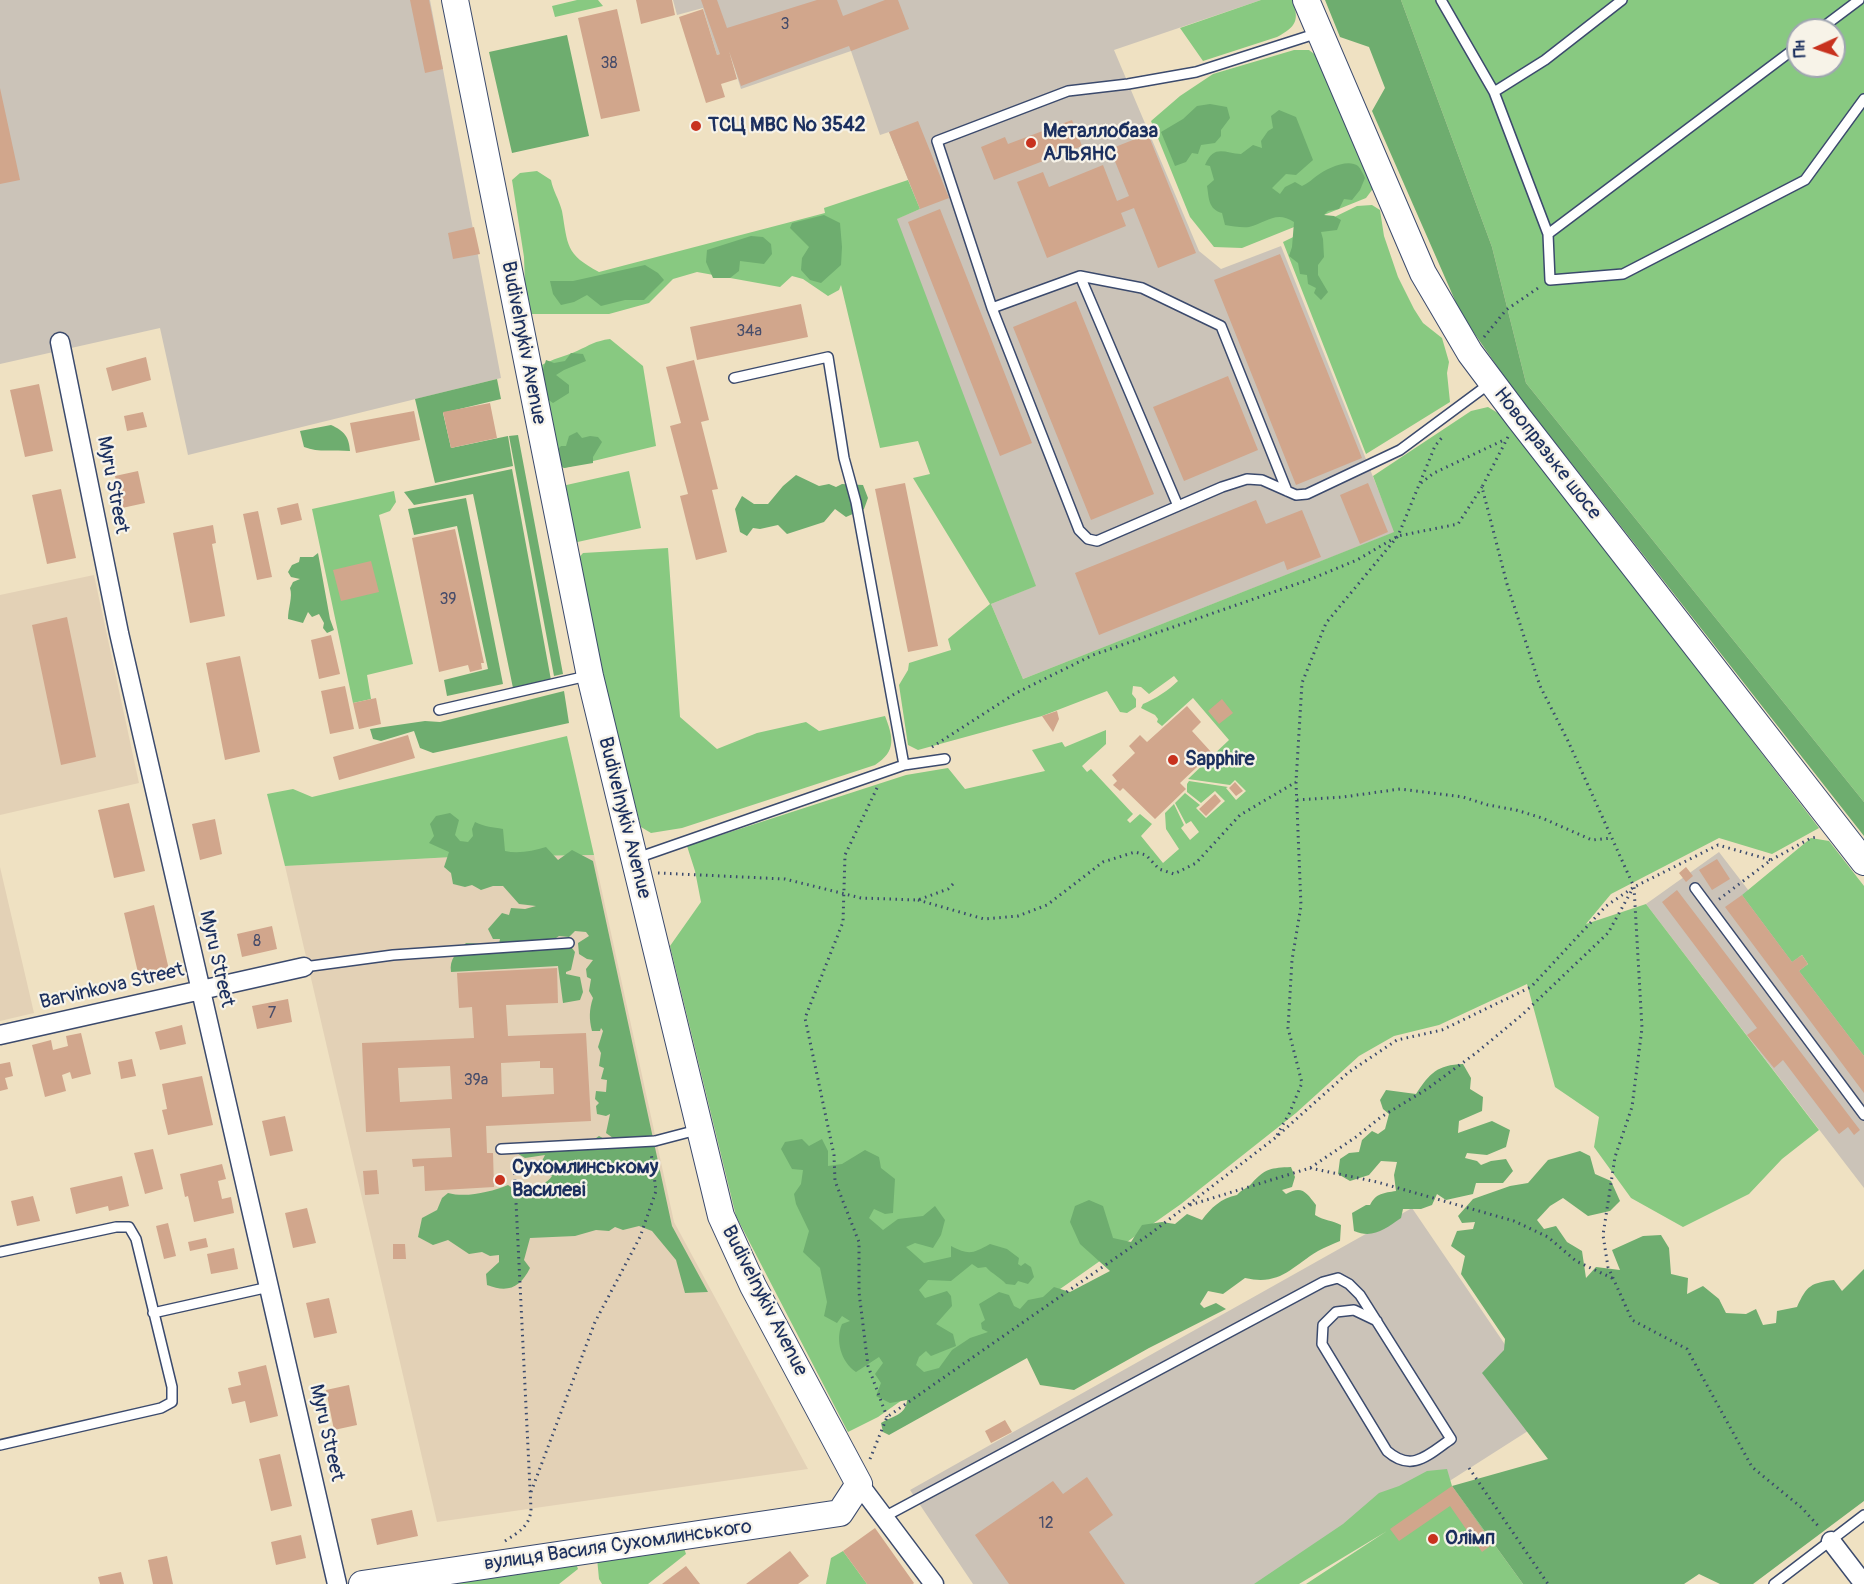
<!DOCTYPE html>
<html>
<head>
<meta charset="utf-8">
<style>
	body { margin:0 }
	#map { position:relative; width:1864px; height:1584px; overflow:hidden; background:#efe1c2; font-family:Pangolin,sans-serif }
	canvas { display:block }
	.north { position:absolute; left:1786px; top:18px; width:60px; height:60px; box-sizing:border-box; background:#f7f3e8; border:2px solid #9fa5b1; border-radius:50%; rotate:267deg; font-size:16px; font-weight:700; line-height:24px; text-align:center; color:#1b2f5e }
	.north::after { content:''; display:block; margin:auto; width:21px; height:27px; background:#c8321e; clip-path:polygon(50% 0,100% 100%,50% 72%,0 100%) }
</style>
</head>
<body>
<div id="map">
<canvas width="1864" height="1584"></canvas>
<div class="north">Пн</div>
</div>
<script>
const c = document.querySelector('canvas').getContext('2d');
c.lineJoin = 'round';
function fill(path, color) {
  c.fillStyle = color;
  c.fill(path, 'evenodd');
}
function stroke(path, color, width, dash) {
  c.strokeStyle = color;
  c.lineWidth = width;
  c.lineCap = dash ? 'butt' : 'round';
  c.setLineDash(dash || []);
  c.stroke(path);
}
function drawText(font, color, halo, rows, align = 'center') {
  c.font = font + ' Pangolin,sans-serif';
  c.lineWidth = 4.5;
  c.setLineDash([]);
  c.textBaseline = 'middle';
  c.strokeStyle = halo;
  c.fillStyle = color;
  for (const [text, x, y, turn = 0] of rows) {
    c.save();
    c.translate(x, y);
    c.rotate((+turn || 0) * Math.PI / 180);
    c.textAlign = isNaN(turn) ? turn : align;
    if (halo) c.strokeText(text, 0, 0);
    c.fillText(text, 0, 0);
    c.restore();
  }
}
fill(new Path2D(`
	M94,575L139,783L0,815V595Z
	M594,855L674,1222L808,1469L437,1522L285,866L453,857Z
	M0,867L34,1013L0,1021Z`), '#e3d1b6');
fill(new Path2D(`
	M0,0H430L501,378L188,455L160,328L0,364Z
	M673,0H1261L1114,50L1199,251L1221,269L1281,246L1395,532L1023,679L991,604L1035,586L896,219L920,209L889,132L880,135L851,51L741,89L729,51L717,55L703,8L677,15Z
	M1719,852L1864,1041V1188L1646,904Z
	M1412,1208L1553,1415L1288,1584H973L910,1490Z`), '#cbc3b8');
fill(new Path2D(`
	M577,0H598L603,6L555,17L552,6Z
	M1261,0H1292C1300,20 1296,27 1277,37L1203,61L1180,28Z
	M1401,0H1864V802L1526,383L1492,247ZM1798,30H1834V66H1798Z
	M1294,50H1309L1317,56L1374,181L1372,190L1366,198L1242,248L1214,247L1190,217L1151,121L1180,96L1213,74Z
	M537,171L551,180C553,191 559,199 562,211C568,245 565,254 599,272L825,213L824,208L908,180L920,209L897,219L1036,586L991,604L1023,679L1394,532L1373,476L1471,411L1488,407L1503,416L1819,828L1772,854L1719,838L1611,894L1586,924L1646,904L1819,1130L1782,1159L1749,1194L1683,1227L1631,1198L1594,1147L1599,1117L1555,1087L1527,984L1439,1025L1394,1036L1359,1056L1296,1113L1181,1204L878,1417L848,1432L736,1216L670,946L701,902L695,871L687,846L906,775L948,768L965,789L1045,771L1032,750L1062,742L1065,747L1106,730V744L1082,766L1087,772L1091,769L1133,814L1127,820L1130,823L1140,814L1152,824L1141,836L1163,863L1179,849L1166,829L1165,813L1174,804L1184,825L1181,828L1190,840L1199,832L1191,821L1186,824L1175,803L1185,793L1200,805L1196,808L1206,818L1225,801L1215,791L1201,803L1187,792V784L1189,781L1228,787L1226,788L1236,800L1246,791L1235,780L1230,785L1188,779L1229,740L1193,698L1162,726L1157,722L1158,719L1155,715L1141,708L1143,704C1155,699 1169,690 1178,681L1174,676L1149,694L1141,687L1133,686L1132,694L1136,699V707L1127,713L1120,712L1107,691L1042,716L918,750L908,745L899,685L908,670L909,663L951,650L948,639L990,604L913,478L930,474L918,441L880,448L841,285L839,290L828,296L803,279L792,276L780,287L697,272L673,279L649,303L609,314H526L524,257L512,180L520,173Z
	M1372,205L1380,210L1384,236L1398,277L1414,309L1423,323L1442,338L1449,362L1447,373L1450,402L1366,454L1283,242L1357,206Z
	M610,339L643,366L656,446L564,468L556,462L540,366C554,358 564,357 577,351C590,345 595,341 610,339Z
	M629,471L641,528L573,543L562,486Z
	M394,491L396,502L390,511L379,515L413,664L367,675L371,699L353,703L312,509Z
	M668,548L680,717L717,749L757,733L806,722L819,731L885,716C893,737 897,751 875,765L682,828L651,833L641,827L620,748L576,561L583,553Z
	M567,736L594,855L453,857L285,866L267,794L293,789L312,797Z
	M1811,838L1829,841L1864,886V1056L1799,971L1808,964L1802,955L1792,962L1742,895Z
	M1447,1469L1452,1486L1523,1584H1306L1387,1531L1299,1584H1254L1343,1524L1379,1493L1399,1486L1427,1471Z
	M683,1545L686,1554L648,1584H602L599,1579L597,1558Z
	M843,1551L867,1584H826L831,1558Z
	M574,1558L578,1569L559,1584H419Z`), '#88c981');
fill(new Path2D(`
	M1325,0H1401L1492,247L1526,383L1864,802V836L1510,385L1461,314L1372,111L1385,88L1369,47L1340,37Z
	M567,35L589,136L512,153L489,52Z
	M1210,104L1227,107L1230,118L1221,130V136L1215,143L1201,145L1198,154L1192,153L1186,162L1175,166L1161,132L1183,119L1197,106Z
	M1279,110L1296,117L1313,160L1296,175L1286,174L1272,188L1280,194L1285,187L1295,182L1302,186C1309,183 1312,179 1318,175C1326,169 1348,158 1358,166C1361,169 1363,174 1365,178L1360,190L1352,200L1344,199L1339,209L1328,211L1324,215L1334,216L1341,220L1337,230L1321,232L1323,239L1324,257L1318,265V275L1328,292L1321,300L1314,293L1316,288L1308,284L1307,275L1300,274L1298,263L1289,256L1292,247L1294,222C1276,210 1266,223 1249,227C1242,228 1232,226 1225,225L1222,213C1208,209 1209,198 1207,186L1214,180L1210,166L1205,165C1214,144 1224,153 1241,154L1253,145L1262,148L1261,141L1268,131L1273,128L1271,116Z
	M824,215L840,223L842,247L841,265L821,283L810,280L801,270L802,258L809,247L790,228L792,223Z
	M751,236L763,237L771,244L772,254L764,264L740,261L739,271L730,278H713L706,262L707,250Z
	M645,265L658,273L664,280L644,300H625L601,306L587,295L574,302L561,305L553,294L550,281H573Z
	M571,353L583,354L586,361L564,370L556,375L569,385V393L553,403L540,394L542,373L546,360L554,363L565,361Z
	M497,379L501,399L443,413L451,448L508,436L513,466L435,483L415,399Z
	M331,425C344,431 349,436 350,451C334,449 319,453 304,447L300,431Z
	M577,432L582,438L590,436L598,437L602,442L593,457V463L564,468L556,462L554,453L561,446H566L569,436Z
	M518,435L563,674L554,676L509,436Z
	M512,469L551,680L513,688L473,494L414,505L404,492Z
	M796,475L819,486L829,484L836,487L842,484L863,485L868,498L864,509L846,517L835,509L824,522L787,534L778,525L760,529L753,528L747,536L740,532L735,509L742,496L754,504H768L783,486Z
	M466,498L503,684L447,696L444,680L488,669L457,526L414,535L408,509Z
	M318,553L330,619L334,630L327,633L323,628L324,623L319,614L312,617L308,612L303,623L288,619C288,608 293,597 290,588L293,582L300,579L291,577L288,572L292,565L299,562L300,557H313Z
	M564,691L569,723L433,753L420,748L414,731L381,741L373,739L370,729L425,721L440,722Z
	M450,813L459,820L455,835L460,841L468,842L473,836L472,829L475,822C486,827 492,827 503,829L505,851C518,854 533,851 546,847L558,860L572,850L593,861L672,1226L708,1292L685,1293L676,1260L652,1231L639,1226L623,1230L615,1227L609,1231L596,1230L575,1236L530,1238L524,1260L530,1268C520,1288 508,1293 487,1285L486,1274L499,1262V1255L490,1256L482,1252L469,1254L448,1240L433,1245L418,1237L422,1218L437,1210L442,1198L448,1193C466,1198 491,1192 508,1185L522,1195L525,1194L529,1188C536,1188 548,1183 552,1176L541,1171L542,1161L545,1155L525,1158L515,1152L521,1143C540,1143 585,1148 599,1136L608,1141L613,1138L606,1133L610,1114L606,1116L597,1114L596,1106L599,1103L595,1099L596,1091L606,1092L607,1080L601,1079L604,1068L599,1066L601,1053L598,1047L603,1031L601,1028L600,1031H592C589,1019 589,1010 593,998L589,991L591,979L587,977L586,969L593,960L587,959L579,954L578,943L589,936L586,932L575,931L569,937L559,936L553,940L572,948L575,952L571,970L566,972V974L580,977L583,992L580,1000L563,1003L558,966L451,972C449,959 457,952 466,943L485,944L497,953L500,939H493L488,929L502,913L509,915L511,908L525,909L536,906L519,904L503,886H493L481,890L472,885L465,887L453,884L451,873L444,867L449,852L429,843L434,836L430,824L436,816Z
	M1463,1064L1471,1078L1470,1089L1483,1097L1482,1111L1459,1121L1458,1133L1492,1121L1510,1130L1506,1147L1487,1155L1467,1153L1465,1158L1477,1161L1481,1165L1491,1161L1506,1159L1513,1171L1503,1183H1476L1473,1194L1446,1200L1437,1194L1432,1205L1421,1209H1403L1401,1218C1385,1229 1373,1239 1354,1231L1352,1213L1366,1205H1370C1376,1193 1384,1193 1396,1191L1394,1175L1397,1162L1381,1161L1369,1175L1350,1181L1338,1174L1340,1159L1349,1153L1359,1152L1362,1140L1372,1131L1378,1134L1385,1129L1389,1114L1383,1109L1380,1100L1386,1090L1416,1094C1430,1073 1437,1065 1463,1064Z
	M802,1139L809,1146L822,1139L828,1151V1166L842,1164L865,1150L879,1157L881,1168L895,1179L893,1213L885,1214L874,1209L869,1218L883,1230L898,1219L923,1216L935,1206L945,1220L941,1235L933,1248L915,1243L906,1247L924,1263L951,1257V1246C969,1255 972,1254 990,1244L1007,1249L1019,1258L1018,1264L1021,1266L1025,1263L1031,1267L1034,1277L1028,1284L1018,1281L1015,1285L1006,1284C1000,1277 992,1274 986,1267L978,1268L972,1264L951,1281L928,1280L919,1290L925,1298L947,1291L951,1296L952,1306L936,1324L953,1334L956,1346L931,1356L926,1351L919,1357L916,1365L924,1372L939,1368L952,1350L970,1338L988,1332L982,1329L981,1323L985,1320L979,1304L999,1292L1009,1295L1014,1306L1020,1309L1028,1300L1043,1297L1054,1287L1070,1292L1110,1271L1080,1244L1070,1222L1075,1206L1089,1200L1103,1206L1113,1238L1131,1242L1142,1225L1162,1222L1175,1224L1187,1214L1202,1220C1211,1208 1221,1198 1237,1195C1242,1189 1248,1188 1252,1183C1266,1168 1271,1168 1291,1167L1295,1177L1292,1187L1282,1190L1286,1194C1302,1185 1306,1192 1316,1205L1315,1215C1325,1221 1332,1220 1341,1225L1340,1241C1333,1244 1325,1247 1318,1251C1291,1267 1281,1286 1245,1278L1223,1294L1208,1291L1200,1304L1204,1308L1216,1303L1226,1309L1149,1348L1074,1390L1040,1385L1027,1358L889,1435L883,1432L881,1423C893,1416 906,1415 907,1400L890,1403L876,1396L881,1383L875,1374L883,1363L879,1357L856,1372C841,1362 835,1340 842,1324L850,1321L842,1316L837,1323L824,1316L827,1302L820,1268L803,1252L809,1231L796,1204L794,1194L801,1184L803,1170L792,1169L781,1149L785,1142Z
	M1580,1151L1590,1156L1595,1174L1611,1181L1620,1201L1610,1211L1588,1216L1563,1198L1550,1206L1537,1220L1544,1229L1556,1226L1567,1242L1582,1251L1586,1278L1596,1267L1620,1270L1612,1250L1643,1236L1661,1235L1669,1248L1671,1274L1688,1278L1687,1294L1703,1286L1719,1299L1726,1313L1746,1314L1756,1309L1763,1325L1776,1323L1777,1311L1797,1307C1807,1285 1811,1283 1834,1280L1842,1291L1864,1269V1501L1753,1584H1720L1699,1574L1684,1584H1523L1452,1486L1548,1459L1482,1373L1504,1350L1505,1339L1461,1274L1465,1256L1451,1246L1457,1231L1473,1229L1475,1222L1462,1223L1458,1216L1473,1199L1510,1186L1528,1183L1548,1160Z`), '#6ead6f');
fill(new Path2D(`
	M410,0H429L443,69L425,73Z
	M636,0H672L675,15L641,24Z
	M701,0H717L727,28L817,0H837L843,16L885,0H898L909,29L851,51L849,46L741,86L729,51L737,79L721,84L725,97L706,103L679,17L703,9L717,55L720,54Z
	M617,9L640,111L601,119L578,18Z
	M0,88L20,180L0,184Z
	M1072,120L1082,146L994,180L981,147L1005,137L1008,144Z
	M918,121L949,198L920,209L889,132Z
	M1148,134L1196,253L1158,268L1134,208L1121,213L1126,226L1047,258L1017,182L1043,172L1049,187L1103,165L1117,201L1129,196L1110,149Z
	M940,209L1032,443L1000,456L908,222Z
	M474,227L480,254L453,259L448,233Z
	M1280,254L1362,458L1296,485L1214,280Z
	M1076,301L1154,494L1091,520L1013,327Z
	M801,304L808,337L697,360L690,327Z
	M146,357L151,380L112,391L106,368Z
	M694,360L709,420L701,422L718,489L712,490L727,552L696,560L680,496L688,494L670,426L681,423L666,367Z
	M1228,376L1258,450L1184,481L1153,407Z
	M39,384L53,451L25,457L10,390Z
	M490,403L497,438L451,448L443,412Z
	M414,411L420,440L356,453L350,423Z
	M143,412L147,427L127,431L124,416Z
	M138,471L145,503L122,508L115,476Z
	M905,483L938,646L908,652L875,489Z
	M1368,483L1388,532L1360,544L1340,495Z
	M61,489L76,558L47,564L32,495Z
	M1256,500L1266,524L1302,510L1321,557L1287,570L1284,561L1099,635L1075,573Z
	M298,503L302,520L281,525L277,508Z
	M258,511L272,577L257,580L243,514Z
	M213,525L216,543L212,544L225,616L190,623L173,533Z
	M455,529L484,663H481L482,669L470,672L468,665L439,672L412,538Z
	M371,561L379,592L341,601L333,570Z
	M67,617L96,757L61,765L32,625Z
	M331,635L340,674L319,679L311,640Z
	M240,656L260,752L225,760L206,663Z
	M345,686L354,729L330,734L321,691Z
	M376,698L381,724L359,729L353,703Z
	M1222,699L1233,713L1219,724L1208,711Z
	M1187,706L1201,722L1192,731L1212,753L1180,783L1186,789L1155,819L1123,788L1120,791L1113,785L1117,781L1112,775L1135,753L1129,746L1140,735L1147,742Z
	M1057,711L1059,719L1053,732L1042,716Z
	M408,735L415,758L339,780L333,757Z
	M1235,782L1243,791L1236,796L1229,788Z
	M1215,794L1221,801L1206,816L1199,809Z
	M129,803L145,871L114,878L98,810Z
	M215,819L222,854L200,860L192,824Z
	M1717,859L1730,879L1712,890L1699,870Z
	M1686,867L1693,876L1686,882L1679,873Z
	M1677,890L1860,1130L1854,1135L1848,1127L1839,1134L1783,1060L1774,1068L1747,1035L1757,1028L1662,902Z
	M1742,895L1792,962L1802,955L1808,964L1799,971L1864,1056V1093L1725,907Z
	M154,905L170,974L140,981L124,913Z
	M272,926L277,949L242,957L237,934Z
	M557,968L558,1003L506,1005L508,1036L586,1033L591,1121L486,1126L487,1153H493L494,1187L425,1191L424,1166L413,1167L412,1159L452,1157L450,1128L366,1132L362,1043L474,1038L472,1007L459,1008L457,973ZM540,1061V1068H553L554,1094L502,1097L501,1063ZM450,1066L452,1099L400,1102L398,1068Z
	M288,999L292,1022L257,1029L252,1006Z
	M182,1025L186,1044L160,1050L155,1032Z
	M81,1033L91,1074L72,1079L70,1072L62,1075L66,1091L45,1097L32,1045L51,1040L53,1050L68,1046L66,1036Z
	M132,1059L136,1076L121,1079L118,1062Z
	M10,1062L13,1076L5,1078L8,1089L0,1091V1064Z
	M202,1076L213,1125L168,1135L162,1110L167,1109L162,1084Z
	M285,1116L293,1151L270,1156L262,1121Z
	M153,1149L163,1189L145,1194L134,1153Z
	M222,1164L226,1179L218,1181L222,1199L231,1197L234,1213L194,1222L188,1196L185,1197L180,1174Z
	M377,1170L379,1194L365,1195L363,1171Z
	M122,1176L129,1206L109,1211L108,1206L76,1214L70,1188Z
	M33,1196L40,1221L17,1226L11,1201Z
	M307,1208L316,1243L293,1248L285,1213Z
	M168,1223L176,1256L164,1259L156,1226Z
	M206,1238L208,1247L190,1251L188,1242Z
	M393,1244H405L406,1259H393Z
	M234,1248L238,1269L211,1274L207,1254Z
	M329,1298L337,1333L314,1338L306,1303Z
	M266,1365L278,1416L250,1423L245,1401L232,1404L228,1388L241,1385L238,1372Z
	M349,1385L357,1425L334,1430L326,1390Z
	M1005,1420L1012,1432L991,1443L985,1431Z
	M280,1454L292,1506L271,1511L259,1459Z
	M1087,1477L1113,1515L1089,1532L1125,1584H1009L975,1535L1053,1481L1063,1494Z
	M1452,1486L1493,1544L1482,1552L1450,1506L1399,1541L1390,1529Z
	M412,1510L418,1536L377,1545L371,1519Z
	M875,1528L914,1583L913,1584H867L843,1551Z
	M301,1535L306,1558L276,1565L271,1542Z
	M790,1551L809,1576L798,1584H746Z
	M167,1556L173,1584H153L148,1560Z
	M686,1566L700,1584H662Z
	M121,1572L124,1584H100L98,1577Z`), '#d1a68c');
const lane = new Path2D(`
	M1441,0L1494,92L1548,234L1550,280L1623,274L1805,180L1864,99
	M1819,30L1859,0
	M1318,33L1196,72L1128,84L1068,91L937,141L992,308L1079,530L1088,539L1097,541L1222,487L1247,479L1262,480L1296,495L1307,494L1400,450L1489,384
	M1494,92L1545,60L1622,0
	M1548,234L1798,46
	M1080,276L1178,506
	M992,308L1080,276L1142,288L1221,326L1287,491
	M734,378L828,357L844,458L856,502L904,765
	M439,710L587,676
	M637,858L904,765L945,759
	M1695,888L1864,1115
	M304,967L393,955L569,943
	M501,1149L655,1141L697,1130
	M0,1252L116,1227H129L136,1239L172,1387V1402L161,1408L0,1445
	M153,1313L269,1287
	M884,1517L1323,1282L1338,1278L1349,1284L1360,1295L1451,1439C1428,1455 1412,1473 1387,1451L1322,1344L1323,1325L1336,1312L1354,1310L1377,1321
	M1774,1584L1864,1515`);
const street = new Path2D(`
	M60,342L119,633L337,1584
	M0,1035L304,967
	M859,1484L934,1584
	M1831,1541L1864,1584`);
const secondary = new Path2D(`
	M1306,0L1423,273L1470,353L1518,417L1864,862
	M362,1584L840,1513L859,1484L753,1286L721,1216L590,676L455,0`);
stroke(lane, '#3b4a6d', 12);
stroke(street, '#3b4a6d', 21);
stroke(secondary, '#3b4a6d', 28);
stroke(new Path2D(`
	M1484,337L1506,310L1541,286
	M1508,437L1482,487L1507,584L1540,686L1568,741L1634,887L1642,1028L1632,1107L1615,1157L1603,1235L1608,1267L1632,1320L1687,1349L1752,1467L1802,1508L1820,1528
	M1421,483L1434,473L1506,439
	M932,747L1016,693L1093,655L1311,579L1357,560L1398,536L1458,524L1482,487
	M877,788L845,855L843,922L805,1018L834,1155L835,1181L859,1242V1292L868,1366L887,1417
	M1297,800L1343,797L1400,789L1463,797L1488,805L1516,810L1542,818L1592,840L1612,838
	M1771,860L1811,838L1817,837
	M658,873L785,879L861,898L918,900L948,889L955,882
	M918,900L984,919L1018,916L1047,905L1103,862L1135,852L1146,855L1159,869L1174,874L1196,863L1240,815L1296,782
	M1277,1135L1289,1114L1302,1083L1288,1028L1292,960L1301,906L1296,782L1302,683L1326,623L1398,536L1435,446L1444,435
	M1310,1168L1377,1182L1514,1221L1548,1237L1576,1261L1614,1279
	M1190,1205L1310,1168L1356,1137L1381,1117L1427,1089L1476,1053L1523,1014L1608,933L1633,888
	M870,1459L887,1417L1150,1234L1275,1138L1349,1072L1397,1040L1442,1030L1531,987L1606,906L1634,887L1718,845L1771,860L1718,900
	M1469,1468L1548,1584
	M531,1492L595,1322L640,1237L656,1191L651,1152
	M505,1541C519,1532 530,1526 531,1509L514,1161`), '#3b4a6d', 3, [1.5, 4.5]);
stroke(lane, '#fff', 9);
stroke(street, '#fff', 18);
stroke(secondary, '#fff', 26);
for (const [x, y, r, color] of [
	[696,126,6,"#c8321e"],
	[1031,143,6,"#c8321e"],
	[1173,760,6,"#c8321e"],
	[500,1180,6,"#c8321e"],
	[1433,1539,6,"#c8321e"]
]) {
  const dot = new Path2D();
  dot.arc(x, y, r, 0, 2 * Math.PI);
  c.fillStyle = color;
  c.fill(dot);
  stroke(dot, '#f7f3e8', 2);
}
drawText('16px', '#484d6a', null, [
	["3",785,25],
	["38",609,64],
	["34а",749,332],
	["39",448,600],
	["8",257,942],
	["7",272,1014],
	["39а",476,1081],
	["12",1046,1524]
]);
drawText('bold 20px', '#1b2f5e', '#f7f3e8', [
	["ТСЦ МВС № 3542",708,126],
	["Металлобаза",1043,132],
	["АЛЬЯНС",1043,155],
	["Sapphire",1185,760],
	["Сухомлинському",512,1168],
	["Василеві",512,1191],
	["Олімп",1445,1539]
], 'left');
drawText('20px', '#1b2f5e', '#f7f3e8', [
	["Budivelnykiv Avenue",523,343,79],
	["Новопразьке шосе",1547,454,52],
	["Myru Street",112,485,79],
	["Budivelnykiv Avenue",624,818,76],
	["Myru Street",216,959,77],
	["Barvinkova Street",112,987,-13],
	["Budivelnykiv Avenue",764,1301,63],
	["Myru Street",326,1433,77],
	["вулиця Василя Сухомлинського",618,1546,-8]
]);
</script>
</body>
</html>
